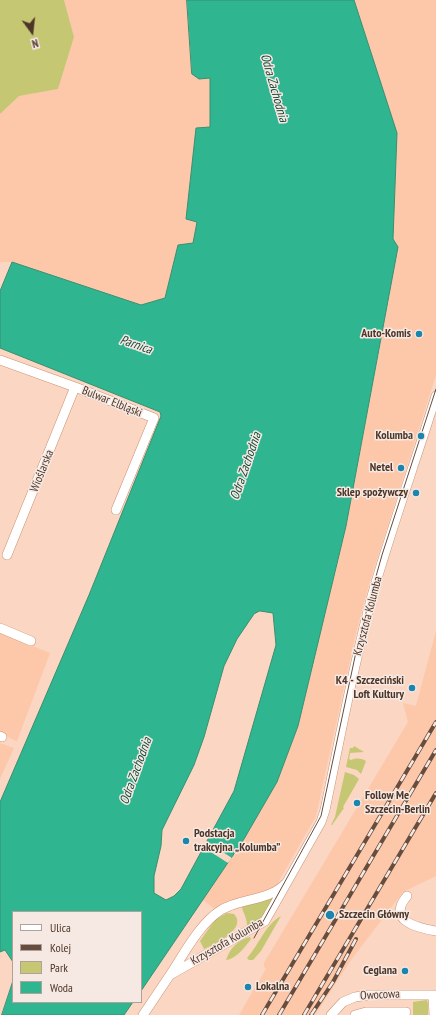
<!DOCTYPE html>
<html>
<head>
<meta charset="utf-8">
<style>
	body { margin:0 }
	#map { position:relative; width:436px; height:1015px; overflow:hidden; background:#fbd6c2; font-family:"PT Sans Narrow",sans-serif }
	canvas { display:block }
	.legend { position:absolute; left:12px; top:911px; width:130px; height:92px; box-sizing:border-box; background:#f6e9e3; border:1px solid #b2a198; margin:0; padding:5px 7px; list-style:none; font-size:12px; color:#4d3527 }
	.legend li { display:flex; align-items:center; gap:8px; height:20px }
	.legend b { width:20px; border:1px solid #b2a198 }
	.north { position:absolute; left:12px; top:12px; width:40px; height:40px; -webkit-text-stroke:3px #f6e9e3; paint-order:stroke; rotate:165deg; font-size:11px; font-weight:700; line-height:16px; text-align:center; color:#4d3527 }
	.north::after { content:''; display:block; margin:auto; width:14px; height:18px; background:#4d3527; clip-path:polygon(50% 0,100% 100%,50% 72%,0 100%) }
</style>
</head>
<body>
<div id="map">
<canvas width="436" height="1015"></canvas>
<ul class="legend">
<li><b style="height:5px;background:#fff"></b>Ulica</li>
<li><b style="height:5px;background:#674d3e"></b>Kolej</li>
<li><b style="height:11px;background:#c5c772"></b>Park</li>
<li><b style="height:11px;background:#30b591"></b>Woda</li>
</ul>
<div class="north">N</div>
</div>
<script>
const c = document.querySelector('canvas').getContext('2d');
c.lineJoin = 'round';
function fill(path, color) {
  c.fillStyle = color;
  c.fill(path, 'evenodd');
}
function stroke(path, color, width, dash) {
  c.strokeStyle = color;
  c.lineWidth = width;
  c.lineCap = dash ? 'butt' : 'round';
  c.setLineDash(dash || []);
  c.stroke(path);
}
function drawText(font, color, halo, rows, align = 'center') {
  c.font = font + ' "PT Sans Narrow",sans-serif';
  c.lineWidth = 3;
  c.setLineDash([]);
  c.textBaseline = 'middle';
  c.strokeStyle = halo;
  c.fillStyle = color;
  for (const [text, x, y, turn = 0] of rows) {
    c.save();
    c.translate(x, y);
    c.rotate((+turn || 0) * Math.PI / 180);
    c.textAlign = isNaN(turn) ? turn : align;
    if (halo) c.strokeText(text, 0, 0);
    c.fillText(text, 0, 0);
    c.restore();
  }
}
fill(new Path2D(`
	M64,0H187L210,78V127L196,128L186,219L197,222L193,243L178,245L165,298L141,305L12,262H0V114L19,96L58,89L74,37Z
	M354,0H436V375L369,584L355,637L316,816L274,890L216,910L203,900L244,839L277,782L298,726L346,526L390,294L397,133Z
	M436,631V876L403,892L351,960L315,1015H239L266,969L264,966V963L408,722L403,703L416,706Z
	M0,633L50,653L17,741L0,734Z
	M0,743L14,748L0,779Z`), '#fdc7a9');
fill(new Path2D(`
	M0,0H64L74,37L58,89L19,96L0,114Z
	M354,746L364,752L350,753L349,759L351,760C357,758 360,758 366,761L361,774L357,770L346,767L350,748H353Z
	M345,772L354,775L359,779L343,807L344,808L332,825H331L335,817Z
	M272,897L273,899C267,910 261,923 247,925C247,917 242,911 242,907Z
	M227,913L234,914C248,929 214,944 204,949L200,941L215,920Z
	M281,916L261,951L253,960H249L247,958C259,945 265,925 281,916Z
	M250,937L251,939C245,947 236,959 226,960C230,948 238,940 250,937Z
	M427,1000L428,1004V1015H413V1002Z`), '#c5c772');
const water = new Path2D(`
	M187,0H354L397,133L393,239L398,247L346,526L298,726L277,782L244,839L141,991V912H13V962L5,950L0,952V802L89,595L161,416L160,412L0,348V291L12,262L141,305L165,298L178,245L193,243L197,222L186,219L196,128L210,127V78L199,79L192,74ZM260,611L273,613L276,645L234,791L181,889L174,896L166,900L154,893V876L161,846L162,830L194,765L204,737L224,666L237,639L254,614Z
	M13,981V1002H133L124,1015H2Z`);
fill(water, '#30b591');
stroke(water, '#398f71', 1);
fill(new Path2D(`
	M206,841L232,858L228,863L203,847Z`), '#fbd6c2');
const minor = new Path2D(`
	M0,360L75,387L154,418L116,510
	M7,555L75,387
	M0,628L31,641
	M0,736L2,737
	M407,896C386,921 418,928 436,931
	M170,975L265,921L321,822L325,810C340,738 353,666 372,596C391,529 415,463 436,396
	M433,995L434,1015
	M143,1015C152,1002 161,988 170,975C184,954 199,924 221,910C240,898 269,901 285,884
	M331,1015L343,1002L355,997L369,995H436
	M355,1015L366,1012H406`);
stroke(minor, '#cb9272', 10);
stroke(minor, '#fff', 9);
stroke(new Path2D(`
	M254,938L321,816L356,652L368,605L382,555L436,389`), '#674d3e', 1);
const rail = new Path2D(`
	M262,1015L436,722
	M279,1015L436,750
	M304,1015L436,793
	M311,1015L333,982L356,939`);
stroke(rail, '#674d3e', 4);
stroke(rail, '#f6e9e3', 2.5, [8]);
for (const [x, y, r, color] of [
	[419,334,4,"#1c85ad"],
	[421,436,4,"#1c85ad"],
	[401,468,4,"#1c85ad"],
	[416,493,4,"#1c85ad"],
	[412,688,4,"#1c85ad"],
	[357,803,4,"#1c85ad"],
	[186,841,4,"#1c85ad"],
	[330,915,5,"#1c85ad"],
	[405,971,4,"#1c85ad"],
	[248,987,4,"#1c85ad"]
]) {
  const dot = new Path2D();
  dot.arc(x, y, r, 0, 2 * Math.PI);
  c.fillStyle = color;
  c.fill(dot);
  stroke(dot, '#f6e9e3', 1.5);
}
drawText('bold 12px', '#4d3527', '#f6e9e3', [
	["Auto-Komis",411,334],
	["Kolumba",413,436],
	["Netel",393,468],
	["Sklep spożywczy",408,493],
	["K4 - Szczeciński",404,681],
	["Loft Kultury",404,695],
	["Follow Me",365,796,"left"],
	["Szczecin-Berlin",365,810,"left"],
	["Podstacja",194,834,"left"],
	["trakcyjna „Kolumba”",194,848,"left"],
	["Szczecin Główny",339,915,"left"],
	["Ceglana",397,971],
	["Lokalna",256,987,"left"]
], 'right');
drawText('12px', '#4d3527', '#f6e9e3', [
	["Bulwar Elbląski",112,402,22],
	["Wioślarska",42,471,-68],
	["Krzysztofa Kolumba",368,616,-75],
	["Krzysztofa Kolumba",227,942,-30],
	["Owocowa",380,995,-3]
]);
drawText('italic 13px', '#154a3b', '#f6e9e3', [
	["Odra Zachodnia",274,88,74],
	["Parnica",136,345,19],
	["Odra Zachodnia",246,466,-71],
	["Odra Zachodnia",136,771,-70]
]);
</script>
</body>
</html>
